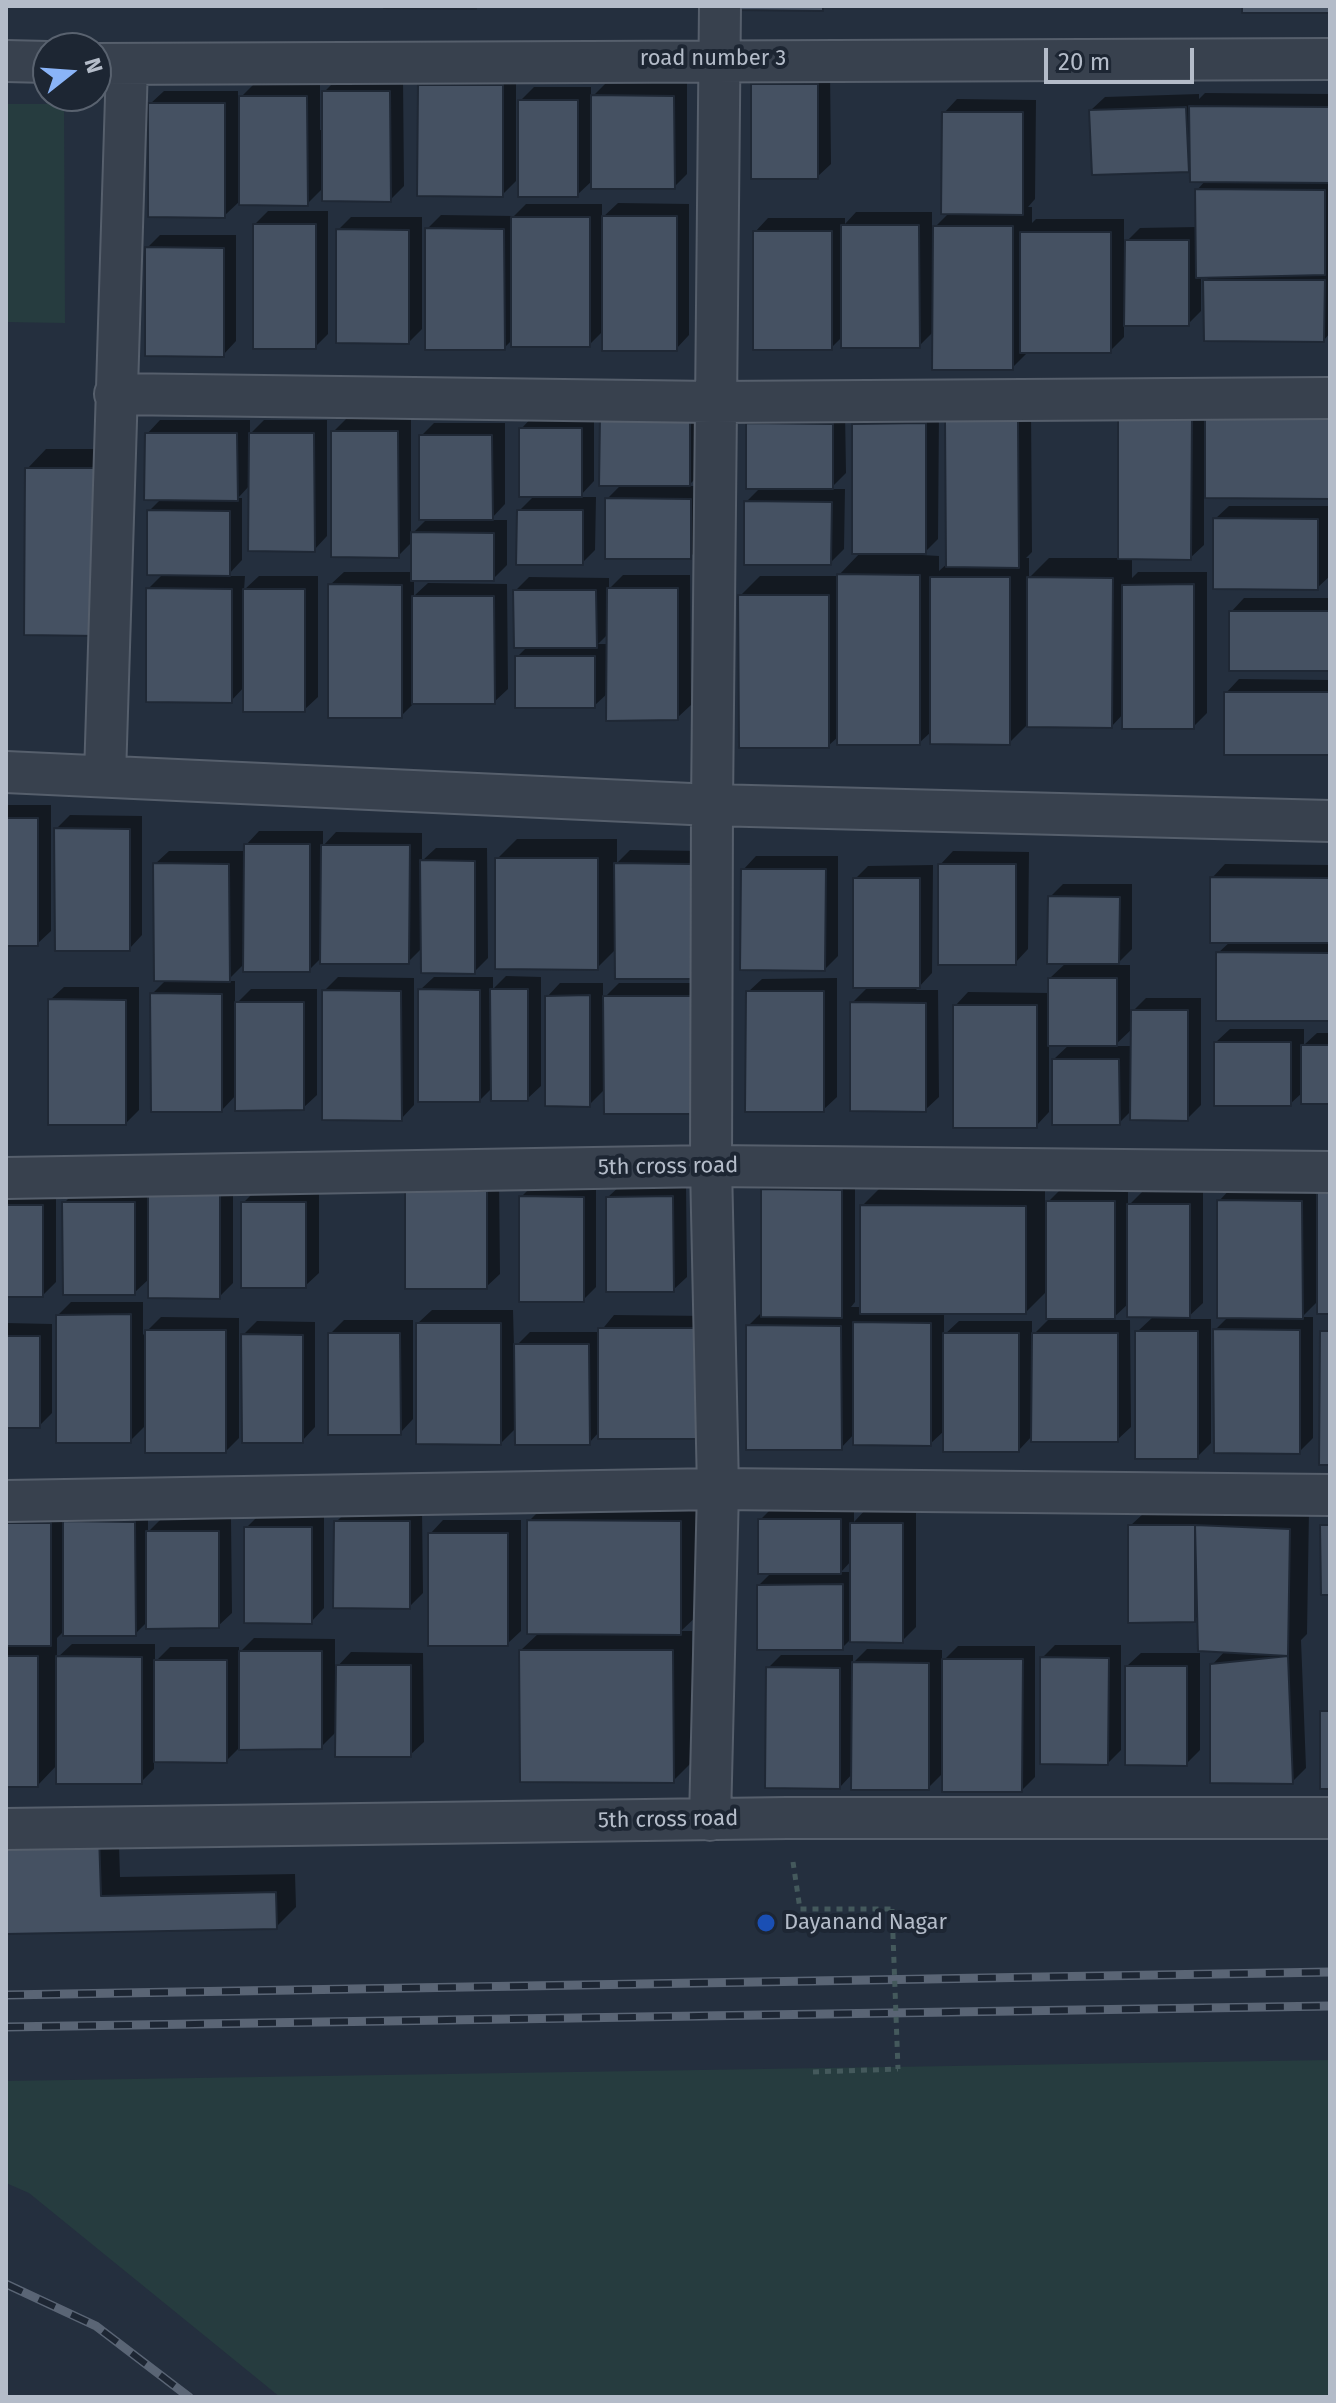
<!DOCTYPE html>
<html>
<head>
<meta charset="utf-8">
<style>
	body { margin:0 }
	#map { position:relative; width:1336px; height:2403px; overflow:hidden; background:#242f3e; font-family:"Fira Sans",sans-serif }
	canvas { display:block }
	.frame { position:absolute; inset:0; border:8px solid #b4bcc9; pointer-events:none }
	.north { position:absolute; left:32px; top:32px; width:80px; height:80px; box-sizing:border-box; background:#1d2633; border:2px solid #59626f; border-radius:50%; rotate:73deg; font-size:22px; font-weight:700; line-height:32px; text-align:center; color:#b4bcc9 }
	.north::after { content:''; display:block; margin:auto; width:28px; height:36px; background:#8ab4f8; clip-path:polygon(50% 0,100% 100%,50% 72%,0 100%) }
	.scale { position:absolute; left:1044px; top:48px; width:150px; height:36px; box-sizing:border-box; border:4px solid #b4bcc9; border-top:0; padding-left:10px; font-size:24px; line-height:28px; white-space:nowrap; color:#b4bcc9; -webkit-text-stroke:6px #1d2633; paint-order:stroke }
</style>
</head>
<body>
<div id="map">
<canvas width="1336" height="2403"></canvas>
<div class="frame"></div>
<div class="north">N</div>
<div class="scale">20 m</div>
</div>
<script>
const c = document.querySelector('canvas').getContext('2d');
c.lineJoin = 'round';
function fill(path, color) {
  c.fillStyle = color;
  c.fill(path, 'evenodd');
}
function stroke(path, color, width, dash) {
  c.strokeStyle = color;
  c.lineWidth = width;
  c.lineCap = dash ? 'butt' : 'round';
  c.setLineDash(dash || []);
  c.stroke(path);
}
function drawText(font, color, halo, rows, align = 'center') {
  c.font = font + ' "Fira Sans",sans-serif';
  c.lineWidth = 8;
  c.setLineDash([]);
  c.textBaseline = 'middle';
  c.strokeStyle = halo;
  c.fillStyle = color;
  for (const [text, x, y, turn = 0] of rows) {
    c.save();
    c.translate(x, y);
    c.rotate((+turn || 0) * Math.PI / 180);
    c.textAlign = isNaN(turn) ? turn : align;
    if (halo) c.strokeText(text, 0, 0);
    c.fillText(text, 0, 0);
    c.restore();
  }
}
fill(new Path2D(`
	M6,104H64L65,323L6,322Z
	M1330,2060V2397H280L29,2193L6,2183V2081Z`), '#263c3f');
fill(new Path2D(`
	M767,71H830L831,164L817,177L753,85Z
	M516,72V181L502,195L420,86L433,73Z
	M338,78H403L404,186L390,200L324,187L307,204L241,200L224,216L150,104L164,91H238V100L255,83L320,84V130H324V92Z
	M606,83H687V174L674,187L593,180L577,195L520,101L534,87H591V98Z
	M1205,93L1330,94V333L1324,340L1205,281L1210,276L1201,275V311L1188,324H1124V337L1110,351H1029L1012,368L934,331L919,346L843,336L831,348L755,232L768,218H845V224L856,212H932V230L950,212L944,113L957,99L1036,100L1035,199L1028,207H1032V223L1036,219H1124V244L1140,228L1197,227V190L1206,180L1192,170L1094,173L1091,110L1105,97L1199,94V99Z
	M618,203L689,204V335L676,349L604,330L589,345L513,339L504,348L427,229L441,215L514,216L526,204H602V218Z
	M268,211H328V334L315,347L255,224Z
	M351,217H422V329L409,342L338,230Z
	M160,235H236V341L223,355L147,248Z
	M703,402V471L688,486H703V544L690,557L607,499Z
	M1204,403L1330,497L1204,496V545L1190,558L1132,557V578L1138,572H1207V713L1193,727L1124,713L1112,726L1027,725L1009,743L932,731L919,743L839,736L828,746L740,596L760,576H838L861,552L854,424L867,411H939L938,539L922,555L939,556V571L948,563L947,421L1031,408L1032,552L1026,558H1029V578L1049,558H1120V417Z
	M762,410L845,411L846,473L830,489H845L844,549L830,563L746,502L761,487L748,424Z
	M534,415H594V481L579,497H596L595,550L582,563L519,511L535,495L521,429Z
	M347,418L411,419V535L428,518L421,436L434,423H505V504L490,520H507V565L493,579H414V596L428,583L507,584L508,689L494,702H415L401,716L330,585L344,572H413V541L398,556L333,432Z
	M160,420H250V434L264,420H327V536L314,550L250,485L238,498H242V560L227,576H245L244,590L259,576H318V697L304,710L245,686L231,701L148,589L164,573L149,511L162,498L147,434Z
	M46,449H116V614L27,469Z
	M1229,506H1330V576L1317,588L1215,519Z
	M623,575H690L691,705L677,718L609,692L594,706L517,657L528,646L515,591L529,577L609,578V589ZM609,633V644H598Z
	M1244,598H1330V669L1231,612Z
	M1239,679L1330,680V752L1226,693Z
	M6,805H51V931L37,944H6Z
	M70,815L142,816V935L129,949L56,829Z
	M259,831H323V846L336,832L422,833V861L436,848H487L488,958L474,972L423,947L408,962L322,957L309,970L245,963L227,981H235V1005L251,989H317V1095L303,1108L237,1094L222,1110L152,994L167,979L155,864L169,851H246V845Z
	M517,839H617V863L630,850L704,851V963L691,977L617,948L597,968L497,859Z
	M953,851L1029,852L1028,949L1015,963L940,865Z
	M756,856H838V956L825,969L743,870Z
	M1225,864L1330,865V1019L1218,953L1231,941L1212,878Z
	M933,865L932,973L916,990H938L939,1097L925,1110L852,1003L869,986L855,879L868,866Z
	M1063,884H1132V949L1116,965H1130V1014L1146,998H1201V1105L1187,1119L1132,1110L1119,1123L1054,1059L1070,1044H1049V1112L1036,1126L955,1006L968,992L1050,993V978L1067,962L1050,897ZM1133,1028V1046H1114Z
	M506,976L541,977V1086L527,1099L493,1087L480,1100L420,990L434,977H493V989Z
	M338,977L414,978V1105L401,1119L324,991Z
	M837,978V1097L823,1110L748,992L762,979Z
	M560,983H603V999L619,983H703L704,1099L690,1112L605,1089L589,1105L547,997Z
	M64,987H139V1110L125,1124L50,1000Z
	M1230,1029H1304V1045L1317,1033H1330V1102L1303,1092L1290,1104L1216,1042Z
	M777,1177H855V1302L851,1307H862V1206L882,1186L1045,1187V1205L1061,1189L1128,1188V1206L1143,1191H1203V1303L1186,1319H1211V1443L1197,1457L1137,1332L1154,1316L1129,1303L1111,1320H1130L1131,1427L1117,1440L1033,1435L1019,1450L945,1430L930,1444L855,1433L841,1448L748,1326L763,1311V1190ZM1048,1290L1051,1317L1032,1336V1321H959L944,1335V1312H1026Z
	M499,1179L500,1274L486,1287L407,1192Z
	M1330,1179V1312L1319,1300L1302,1317H1313V1438L1299,1452L1215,1330L1229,1316L1219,1201L1232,1187L1315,1188V1194Z
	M164,1182H233V1283L219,1297L150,1278L134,1293L64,1203L78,1189L148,1190V1198Z
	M534,1184H596V1287L583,1300L521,1197Z
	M622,1184H686L687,1277L673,1290L608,1197Z
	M257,1189H319V1273L305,1286L243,1203Z
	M6,1192H56V1282L43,1295H6Z
	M71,1302H143V1335L161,1317L239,1318V1438L226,1451L147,1424L130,1441L58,1315Z
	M432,1310H513L514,1348L530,1332H600L614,1315L709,1316V1423L695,1437L600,1431L589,1443L517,1427L501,1443L418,1323Z
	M344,1320H413V1419L400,1433L330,1334Z
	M257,1321L315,1322V1427L302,1441L243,1335Z
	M6,1323L52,1324V1413L39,1426H6Z
	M549,1501L700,1502V1613L681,1631H692L693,1761L673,1781L521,1650L540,1632L529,1521Z
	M774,1506H854V1522L865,1510H916V1627L902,1641L850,1640L842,1648L759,1585L772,1572L760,1520ZM852,1560V1572H841Z
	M78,1508L148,1509V1532L162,1518L231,1519L232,1613L218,1626L148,1621L135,1634L65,1630L57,1638V1658L72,1644H155V1662L170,1647H239V1653L254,1638L335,1639V1669L351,1652L423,1653L424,1742L410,1755L337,1731L321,1747L239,1748L226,1761L154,1760V1769L141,1782L58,1764L38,1785H6V1514L64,1510V1523Z
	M349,1509H422L423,1593L409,1607L336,1522Z
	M1309,1510L1307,1634L1301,1640L1306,1768L1292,1782L1212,1665L1226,1650L1199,1615L1194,1620L1130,1526L1144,1513Z
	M260,1514H324V1608L311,1622L246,1528Z
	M443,1520H521V1631L507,1644L430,1534Z
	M1055,1645H1121V1750L1108,1763L1042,1658Z
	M958,1646H1035V1777L1022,1790L944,1772L928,1788L853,1773L840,1787L768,1668L781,1655H853V1663L867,1649L942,1650V1662Z
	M1141,1653H1200V1750L1186,1764L1127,1666Z
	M118,1815L120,1877L295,1874L296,1907L276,1927L6,1932Z`), '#0007');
const building = new Path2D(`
	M384,6H476V9L384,8Z
	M734,6H823V11L734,10Z
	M1242,6H1330V13H1242Z
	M751,84H818V179H751Z
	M418,85H503V197L417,196Z
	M322,91H390L391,202L322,201Z
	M591,95L674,96L675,189H591Z
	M239,96H307L308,206L239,205Z
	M518,100H578V197H518Z
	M148,103H225V218L148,217Z
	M1189,106L1330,107V183L1190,182Z
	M1186,107L1189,172L1092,175L1089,110Z
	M942,112H1023V215L941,214Z
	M1195,189L1325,190V275L1196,278Z
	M602,216H677V351H602Z
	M511,217H590V347H511Z
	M253,224H316V349H253Z
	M841,225H919L920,348H841Z
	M933,226H1013V370H932Z
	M425,228L504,229L505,350H425Z
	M336,229L409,230V344L336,343Z
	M753,231H832V350H753Z
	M1020,232H1111V353H1020Z
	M1125,240H1189V326H1124Z
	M145,247L224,248V357L145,356Z
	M1203,280H1325L1324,342L1204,341Z
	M1205,410H1330V499L1205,498Z
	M600,415H690V486H599Z
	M1118,416H1192L1191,560L1118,559Z
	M945,420H1018L1019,568L946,567Z
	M746,423L833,424V489H746Z
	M926,423V554H852V424Z
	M519,428H582V497H519Z
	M331,431H398L399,558L331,557Z
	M145,433H237L238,501L144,500Z
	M249,433H314L315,552L248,551Z
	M419,435H492L493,520H419Z
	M25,468H97V636L24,635Z
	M605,498L691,499V559H605Z
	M744,501L832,502L831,565H744Z
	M147,510L230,511V576L147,575Z
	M517,510H583V565H516Z
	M1213,518L1318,519V590L1213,589Z
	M411,532L494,533V581H411Z
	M837,574L920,575V745H837Z
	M930,577H1010V745L930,744Z
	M1027,577L1113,578L1112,728L1027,727Z
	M328,584L402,585V718H328Z
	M1194,584V729H1122V585Z
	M146,588L232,589V703L146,702Z
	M607,588H678V720L606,721Z
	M243,589H305V712H243Z
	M513,590H596L597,648H514Z
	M738,595H829V748H739Z
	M412,596H494L495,704H412Z
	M1229,611H1330V671H1229Z
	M515,656H595V708H515Z
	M1224,692H1329V755H1224Z
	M6,818H38V946H6Z
	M54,828L130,829V951H55Z
	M244,844H310V972H243Z
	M321,845H410L409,964H320Z
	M495,858H598V970L495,969Z
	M420,860L475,861V974L421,973Z
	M153,863L229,864L230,982L154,981Z
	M614,863L691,864V979H615Z
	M938,864H1016V965H938Z
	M741,869H826L825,971L740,970Z
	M1210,877L1330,878V943H1210Z
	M853,878H920V988H853Z
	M1048,896L1120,897L1119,964H1047Z
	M1216,952L1330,953V1021H1216Z
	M1048,978H1117V1046H1048Z
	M418,989L480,990V1102H418Z
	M490,989H528V1101H491Z
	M322,990L401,991L402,1121L322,1120Z
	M746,991H824V1112H745Z
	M150,993L222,994V1112H151Z
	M590,995V1107L545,1106V996Z
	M603,996H691V1114H604Z
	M48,999L126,1000V1125H48Z
	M235,1002H304V1110L235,1111Z
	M850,1002L926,1003V1112L850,1111Z
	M953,1005H1037V1128H953Z
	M1131,1010H1188V1121L1130,1120Z
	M1214,1042H1291V1106H1214Z
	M1301,1045H1330V1104H1301Z
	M1052,1059H1119L1120,1125H1052Z
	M761,1189L842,1190V1318L761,1317Z
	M1317,1189H1330V1314H1317Z
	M405,1191H487V1289H405Z
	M148,1194L220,1195V1299L148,1298Z
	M519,1196L584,1197V1302H519Z
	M673,1196L674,1292H606V1197Z
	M1217,1200L1302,1201L1303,1319L1217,1318Z
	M1046,1201H1115V1319H1046Z
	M62,1202H135V1295H63Z
	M241,1202H306V1288H241Z
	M1127,1204H1190V1318L1127,1317Z
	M6,1205H43V1297H6Z
	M860,1205L1026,1206V1314H860Z
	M131,1314V1443H56V1315Z
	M853,1322L931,1323V1446L853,1445Z
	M416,1323H501V1445L416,1444Z
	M746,1325L841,1326L842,1450H746Z
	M598,1328H696V1439H598Z
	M1213,1329L1300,1330V1454L1214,1453Z
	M145,1330H226V1453H145Z
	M1135,1331H1198V1459H1135Z
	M1320,1331H1330V1465H1319Z
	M328,1333H400L401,1435H328Z
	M943,1333H1019V1452H943Z
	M1032,1333H1118V1442H1031Z
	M241,1334L303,1335V1443H242Z
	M6,1336H40V1428H6Z
	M514,1344H589L590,1445H515Z
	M758,1519H841V1574H758Z
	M527,1520L681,1521V1635L527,1634Z
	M63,1521L135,1522L136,1636H63Z
	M334,1521H410V1609L333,1608Z
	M6,1523H51V1646H6Z
	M850,1523H903V1643L850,1642Z
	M1128,1525H1195V1622L1128,1623Z
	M1195,1525L1290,1529L1288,1656L1198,1651Z
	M1320,1525H1330V1595H1321Z
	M244,1527H312V1624L244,1623Z
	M146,1531H219V1628L146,1629Z
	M428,1533H508V1646H428Z
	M843,1584V1650H757V1585Z
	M519,1650H673L674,1783L520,1782Z
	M239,1651H322V1749L239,1750Z
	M6,1656H38V1787H6Z
	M56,1656L142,1657V1784H56Z
	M1288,1656L1293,1784L1210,1783V1664Z
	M1040,1657L1109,1658L1108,1765L1040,1764Z
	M942,1659H1023L1022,1792H942Z
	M154,1660H227V1763L154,1762Z
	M852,1662L929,1663V1790H851Z
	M336,1665H411V1757H335Z
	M1125,1666H1187V1766L1125,1765Z
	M766,1667L840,1668V1789L765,1788Z
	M1320,1711H1330V1789H1320Z
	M99,1834L101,1896L276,1892L277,1929L6,1934V1835Z`);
fill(building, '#455162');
stroke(building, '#1f2835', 2);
const minor = new Path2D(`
	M6,61L48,62
	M96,64L1330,59
	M115,394L713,402L1330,398
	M6,772L712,805L1330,821
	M105,776L127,65
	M6,1178L711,1166L1330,1172
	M6,1501L718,1489L1330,1495
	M710,1820L718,1489L711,1166L712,805L720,6
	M6,1829L787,1818H1330`);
stroke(minor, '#565f6c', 44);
stroke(new Path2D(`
	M793,1862L800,1909H892
	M813,2072L898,2069`), '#44595c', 5, [6, 6]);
stroke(minor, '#38414e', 40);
const rail = new Path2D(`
	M6,1995L1330,1972
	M6,2027L1330,2006
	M6,2284L96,2326L189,2397`);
stroke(rail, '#5a6575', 9);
stroke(rail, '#1d2633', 6, [18]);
stroke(new Path2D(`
	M892,1909L898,2069`), '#44595c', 5, [6, 6]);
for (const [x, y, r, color] of [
	[766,1923,10,"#1a4fb4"]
]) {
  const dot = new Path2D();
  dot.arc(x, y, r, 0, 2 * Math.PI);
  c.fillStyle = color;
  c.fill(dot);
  stroke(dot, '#1d2633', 3);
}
drawText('22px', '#b4bcc9', '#1d2633', [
	["road number 3",713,59],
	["5th cross road",668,1167,-1],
	["5th cross road",668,1820,-1]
]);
drawText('22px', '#b4bcc9', '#1d2633', [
	["Dayanand Nagar",784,1923]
], 'left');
</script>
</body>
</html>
